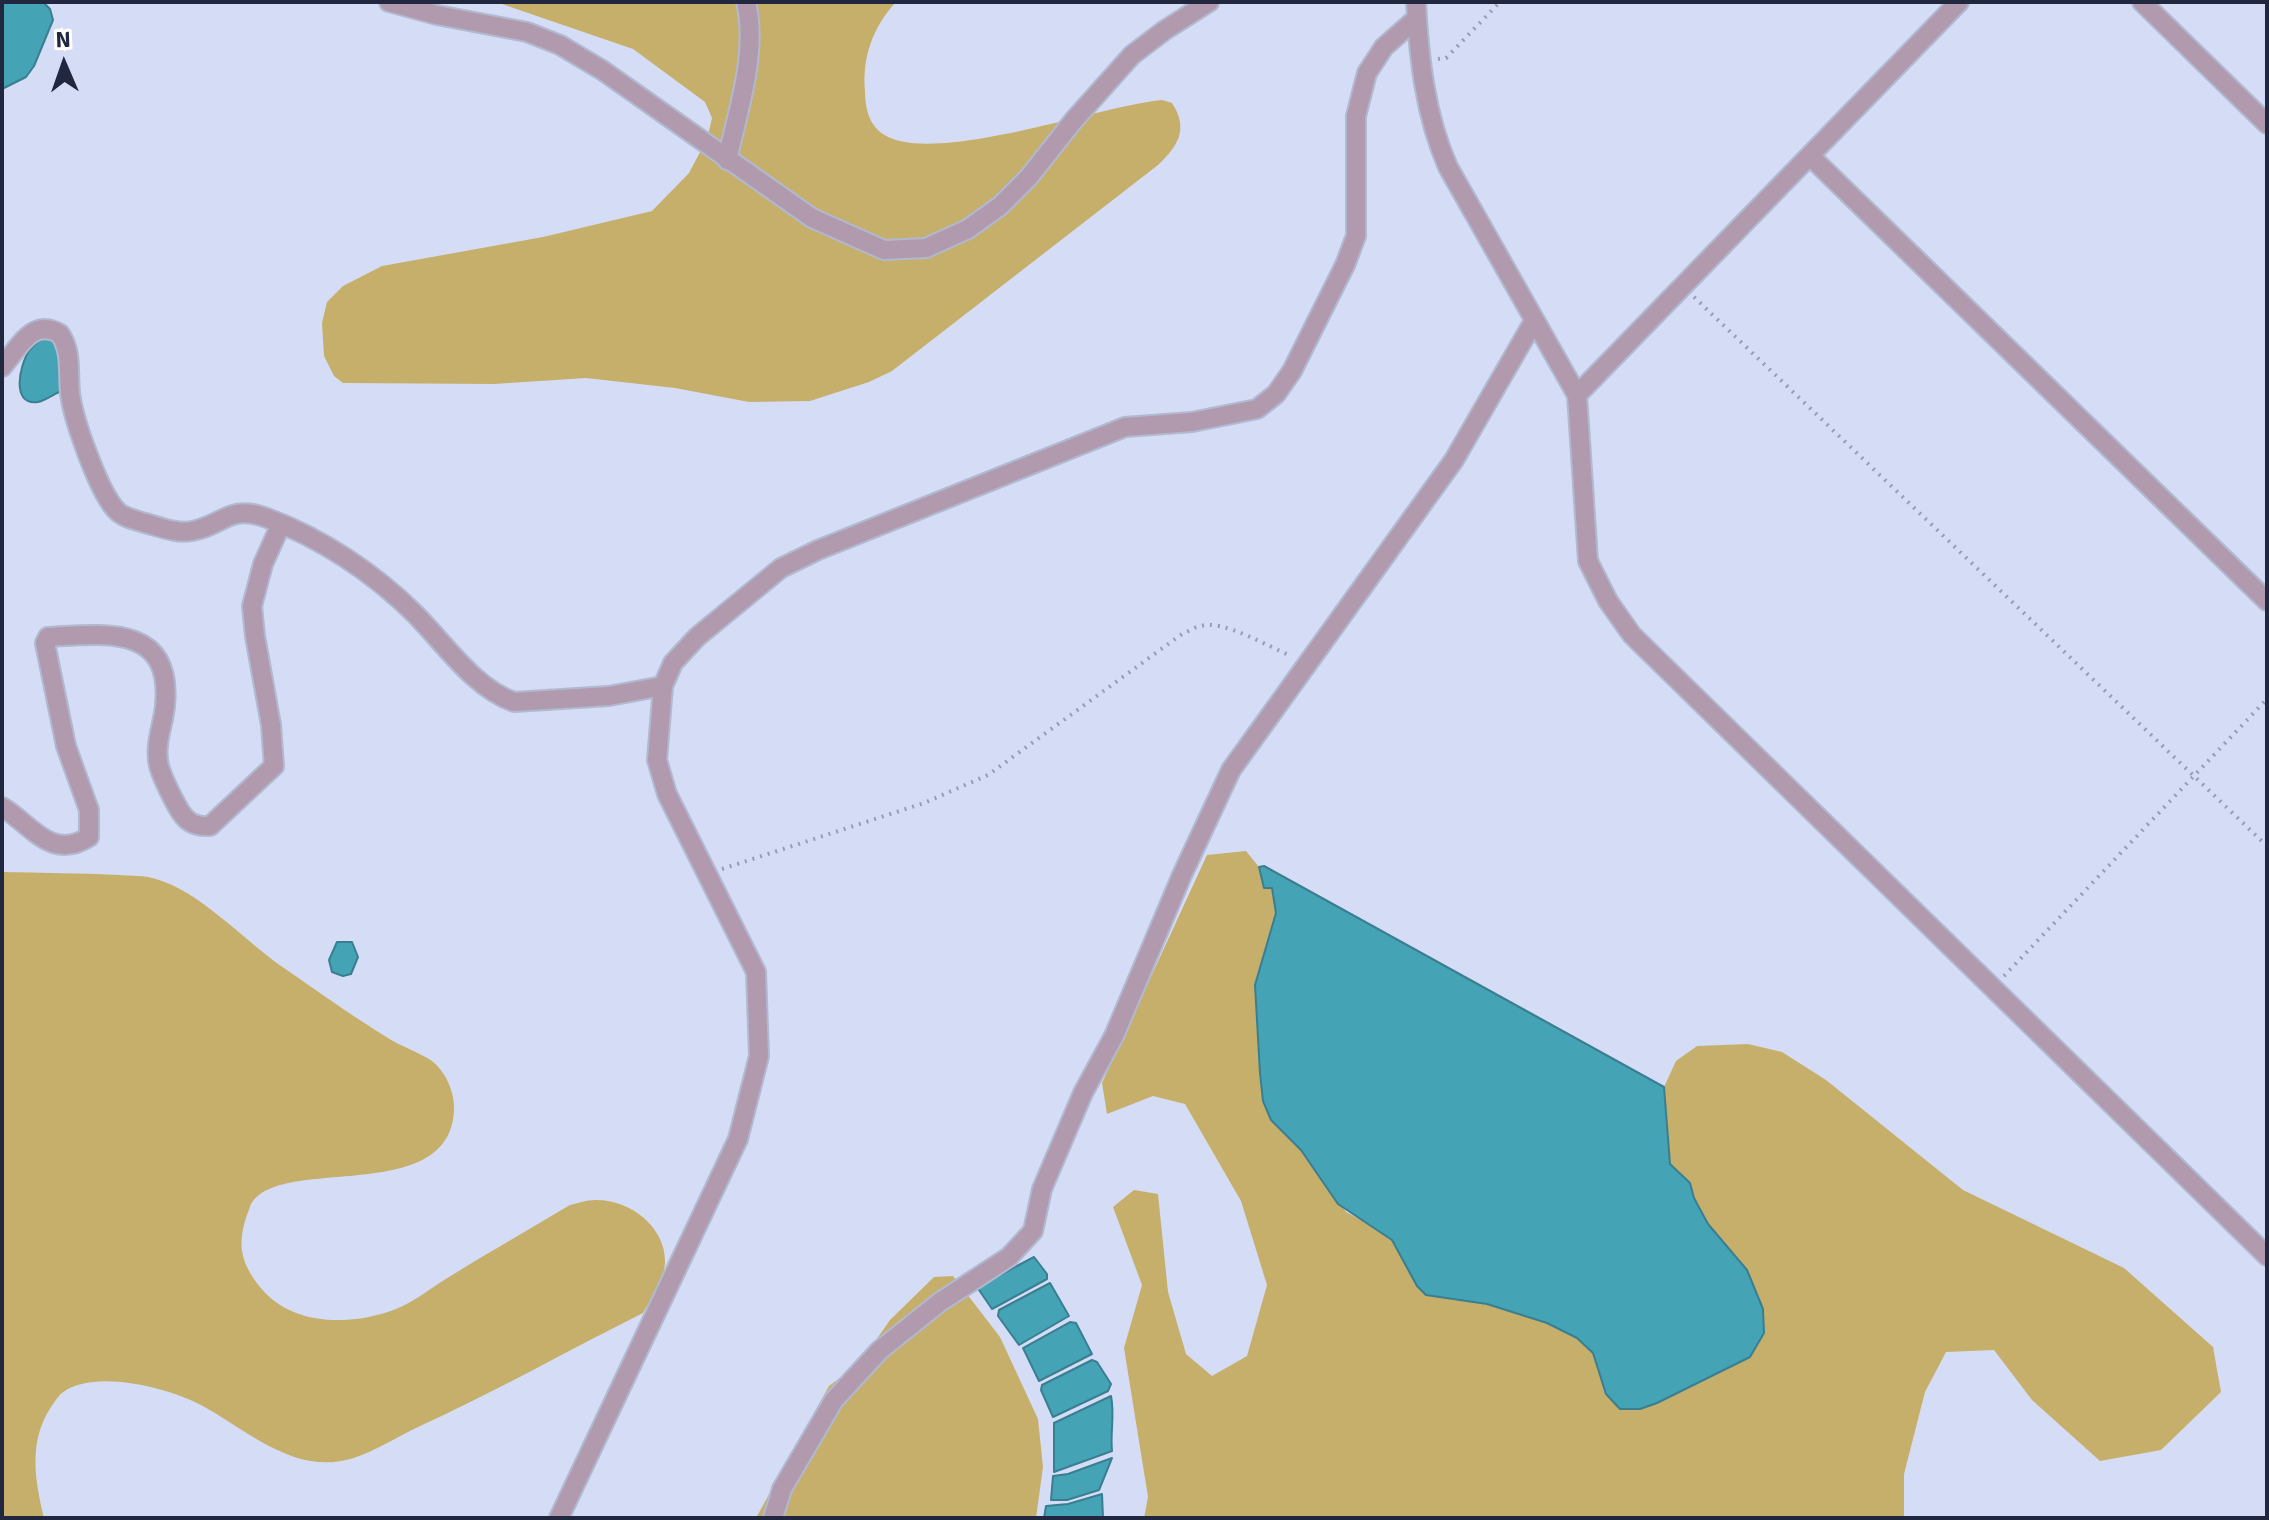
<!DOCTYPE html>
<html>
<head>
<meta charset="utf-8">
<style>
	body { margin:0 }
	#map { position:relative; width:2269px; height:1520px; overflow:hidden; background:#d5ddf6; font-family:Signika,sans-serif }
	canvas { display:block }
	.frame { position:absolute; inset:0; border:4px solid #21273e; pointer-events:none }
	.north { position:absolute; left:24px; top:24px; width:80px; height:80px; -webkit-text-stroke:6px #fff; paint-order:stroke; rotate:358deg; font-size:22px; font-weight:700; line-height:32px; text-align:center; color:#21273e }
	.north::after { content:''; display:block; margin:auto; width:28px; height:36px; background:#21273e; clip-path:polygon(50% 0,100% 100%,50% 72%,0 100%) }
</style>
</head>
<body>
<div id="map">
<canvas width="2269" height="1520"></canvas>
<div class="frame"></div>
<div class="north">N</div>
</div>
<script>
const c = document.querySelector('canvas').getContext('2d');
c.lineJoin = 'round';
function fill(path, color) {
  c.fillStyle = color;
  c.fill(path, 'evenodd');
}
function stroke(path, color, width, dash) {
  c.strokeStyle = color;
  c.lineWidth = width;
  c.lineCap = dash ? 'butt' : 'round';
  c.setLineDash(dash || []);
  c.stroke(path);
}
fill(new Path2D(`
	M496,2H896C873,27 862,57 865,91C865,107 869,125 883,134C932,167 1098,106 1162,100L1172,103C1189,129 1178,146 1158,165L892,371L869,382L810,401L749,402L675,388L586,378L494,384L343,383L334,376L324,356L322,323L327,302L343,286L382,266L543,237L652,211L689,173L707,139L712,118L705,102L633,49Z
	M1246,851L1259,867L1264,888H1272L1276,913L1255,985L1271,1120L1301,1150L1346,1212L1382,1231L1460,1299L1487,1304L1547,1323L1577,1338L1593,1353L1606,1394L1640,1409L1750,1357L1763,1334V1309L1747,1270L1708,1224L1694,1198L1690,1183L1670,1164L1664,1087L1676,1061L1697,1046L1748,1044L1782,1052L1826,1080L1963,1190L2124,1268L2213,1347L2221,1392L2161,1450L2100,1461L2032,1400L1994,1350L1946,1352L1925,1392L1904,1474V1518H1144L1148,1497L1124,1348L1142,1285L1113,1207L1134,1190L1158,1194L1168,1292L1186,1354L1212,1376L1247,1356L1267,1285L1241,1201L1185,1104L1153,1096L1107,1114L1102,1083L1207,855Z
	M2,872C41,873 80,873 119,875C131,876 144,875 156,879C199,891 243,939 281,966C316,990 352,1016 388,1038C402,1047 419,1052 432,1061C446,1072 455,1093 454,1110C450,1209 273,1152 250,1207C237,1239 238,1260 260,1287C292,1327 352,1326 396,1309C414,1302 432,1287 449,1277C489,1252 530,1229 570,1205C578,1203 587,1200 595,1200C629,1199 665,1226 665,1261C665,1280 652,1297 643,1313C567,1351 493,1393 416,1428C397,1437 370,1454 350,1459C294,1475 247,1430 201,1405C169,1388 94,1368 62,1393C58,1396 54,1403 51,1407C28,1442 35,1480 44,1518H2Z
	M953,1276L1000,1337L1038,1419L1043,1467L1036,1518H756L829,1386L860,1363L890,1320L934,1277Z`), '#c6af6b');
const water = new Path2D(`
	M43,2L50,9L53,20L34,66L26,77L2,89V3Z
	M49,336L60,344L61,391C54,394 46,400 38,402C10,406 20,364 29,351C33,346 39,341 43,337Z
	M1264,866L1664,1087L1670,1164L1690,1183L1694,1198L1708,1224L1747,1270L1763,1309L1764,1333L1750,1357L1657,1403L1640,1409H1620L1606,1394L1593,1353L1577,1338L1547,1323L1487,1304L1426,1295L1417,1286L1392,1240L1338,1204L1301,1150L1271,1120L1263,1101L1260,1073L1255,985L1276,913L1272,888H1264L1259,867Z
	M337,942H352L358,957L351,974L343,976L332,972L329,960Z
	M1034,1257L1047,1274V1279L992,1309L977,1287Z
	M1050,1283L1069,1316L1019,1345L998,1316L999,1310Z
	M1070,1322L1076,1323L1092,1354L1039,1381L1023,1348Z
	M1092,1360L1097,1362L1111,1384L1108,1391L1053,1417L1041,1390L1042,1385Z
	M1111,1396C1115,1416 1110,1431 1112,1451L1054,1472V1423Z
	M1112,1458L1099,1490L1067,1500H1051L1053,1476L1068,1474Z
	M1102,1494L1103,1518H1044L1046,1506L1068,1504Z`);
fill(water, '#44a4b5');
stroke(water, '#3a7e91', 2);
const minor = new Path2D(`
	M389,2L437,15L527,32L560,45L602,70L812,218L884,250L926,248L968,229L1000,206L1029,177L1074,120L1132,55L1165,30L1209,2
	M1416,2C1419,58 1425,115 1448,167L1577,395L1588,561L1608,601L1632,635L2267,1256
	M2142,2L2267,124
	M1810,156L2267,601
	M727,160C738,110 758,53 746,2
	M2,367C18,349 32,317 60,334C72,352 68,372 70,393C73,419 99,493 117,511C124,518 136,520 145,523C160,527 176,534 192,531C224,525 229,504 267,518C321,538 374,573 415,614C445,644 473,687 514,702L609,696L663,686
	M1577,395L1959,2
	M2,807C32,825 51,861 89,837V810L66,746L45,643L48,637C105,634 173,624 165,706C163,726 154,745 159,766C163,780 170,793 177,806C185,821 193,827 210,826L274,766L271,725L255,636L252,606L263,564L281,524
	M559,1518L738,1139L759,1056L756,972L667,794L657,760L663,686L673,663L697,637L781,568L818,550L1125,427L1192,422L1257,409L1276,394L1292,371L1345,265L1356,236V116L1367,73L1384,47L1417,18
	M773,1518L782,1489L834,1400L880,1350L940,1302L1009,1257L1033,1231L1042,1189L1083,1093L1114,1036L1182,875L1231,770L1454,460L1534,321`);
stroke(minor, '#b1b9d1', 22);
stroke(new Path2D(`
	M1438,59L1446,58L1500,2
	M1694,297L2267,846
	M722,869L924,803L988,775L1182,634C1188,632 1194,627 1200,626C1223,619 1269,647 1291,656
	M2004,976L2267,699`), '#969db5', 4, [2, 6]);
stroke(minor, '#b29aae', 18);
</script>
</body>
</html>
